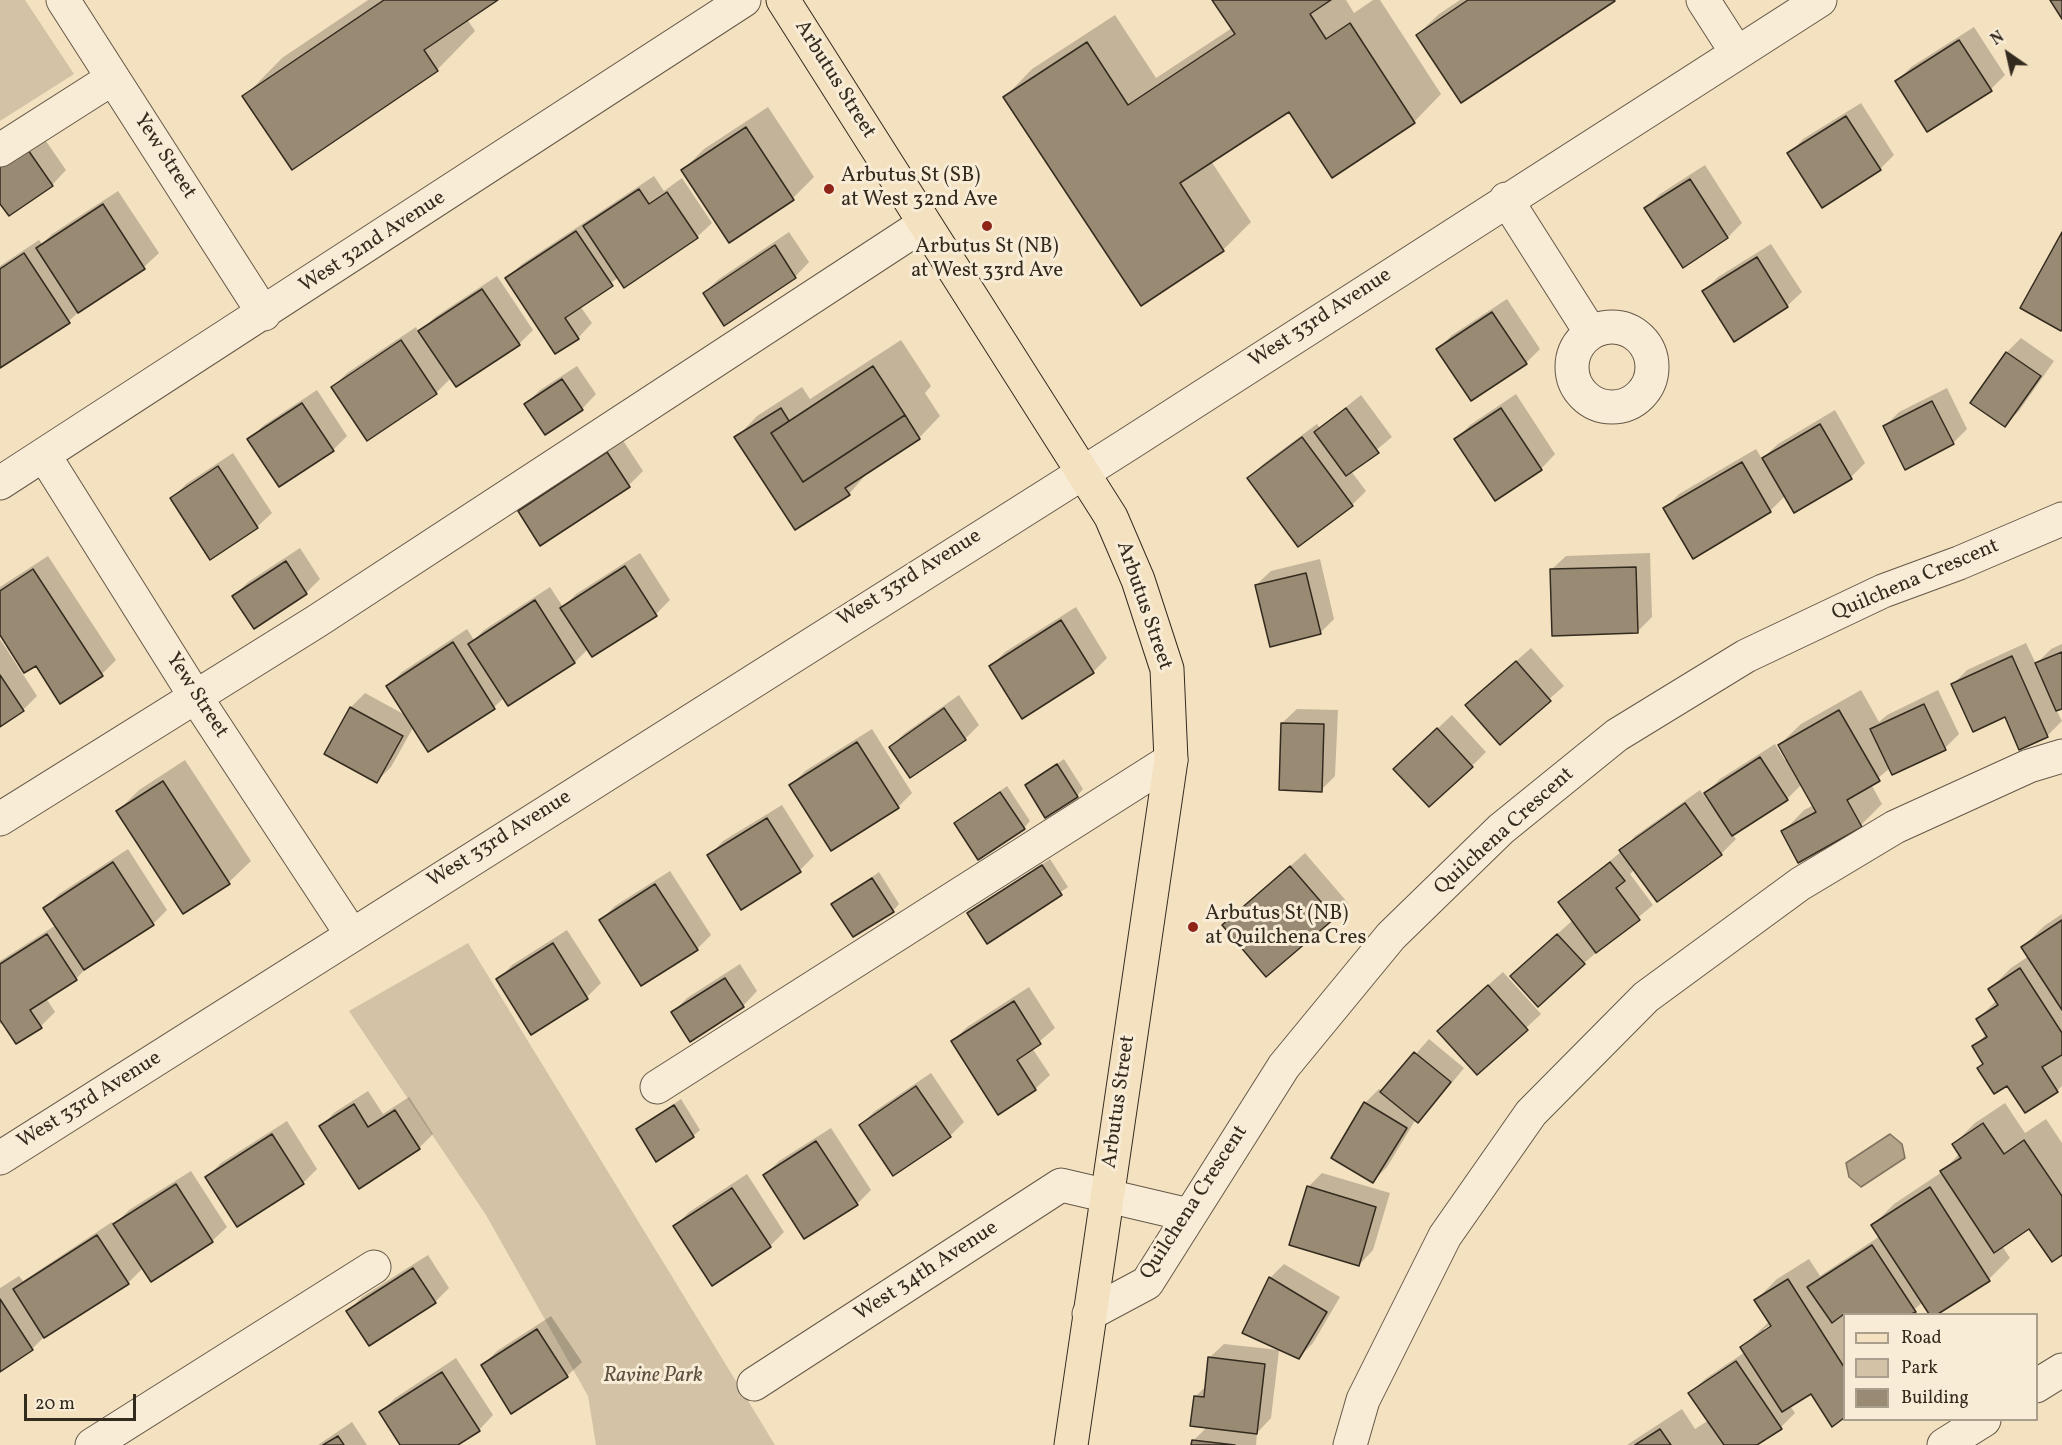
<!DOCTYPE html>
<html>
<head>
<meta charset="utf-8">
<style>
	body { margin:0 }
	#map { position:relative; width:2062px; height:1445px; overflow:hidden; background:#f4e1c0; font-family:Vollkorn,serif }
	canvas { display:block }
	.legend { position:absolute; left:1843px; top:1313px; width:195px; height:108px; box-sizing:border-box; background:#f8ecd6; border:2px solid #aa9f8d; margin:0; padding:8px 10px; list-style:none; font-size:18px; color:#342b1f }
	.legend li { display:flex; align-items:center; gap:12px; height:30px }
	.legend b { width:30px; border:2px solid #aa9f8d }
	.north { position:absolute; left:1978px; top:24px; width:60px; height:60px; -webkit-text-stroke:4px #f8ecd6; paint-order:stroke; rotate:326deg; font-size:16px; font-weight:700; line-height:24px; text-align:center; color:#342b1f }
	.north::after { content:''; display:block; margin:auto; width:21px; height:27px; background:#342b1f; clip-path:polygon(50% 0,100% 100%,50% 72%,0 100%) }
	.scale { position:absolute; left:24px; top:1394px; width:112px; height:27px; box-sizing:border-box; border:3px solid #342b1f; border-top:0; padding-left:8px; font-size:18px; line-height:21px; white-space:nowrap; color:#342b1f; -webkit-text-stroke:4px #f8ecd6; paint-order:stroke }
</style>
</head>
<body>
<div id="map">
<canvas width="2062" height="1445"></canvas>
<ul class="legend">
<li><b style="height:8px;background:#f4e1c0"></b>Road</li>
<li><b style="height:16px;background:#d3c2a5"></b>Park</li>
<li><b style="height:16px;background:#988a73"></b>Building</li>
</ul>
<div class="north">N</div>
<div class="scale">20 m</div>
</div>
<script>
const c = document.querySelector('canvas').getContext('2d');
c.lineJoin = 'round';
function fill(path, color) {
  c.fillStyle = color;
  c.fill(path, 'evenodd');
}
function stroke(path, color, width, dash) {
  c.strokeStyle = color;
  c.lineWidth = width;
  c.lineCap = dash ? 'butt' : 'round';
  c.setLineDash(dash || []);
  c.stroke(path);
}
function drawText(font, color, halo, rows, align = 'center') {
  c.font = font + ' Vollkorn,serif';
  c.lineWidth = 6;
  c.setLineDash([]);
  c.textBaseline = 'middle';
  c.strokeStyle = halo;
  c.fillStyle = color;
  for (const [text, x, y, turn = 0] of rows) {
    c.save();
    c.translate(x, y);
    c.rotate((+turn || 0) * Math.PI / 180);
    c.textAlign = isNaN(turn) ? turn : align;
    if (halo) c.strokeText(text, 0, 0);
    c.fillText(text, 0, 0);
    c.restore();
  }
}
fill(new Path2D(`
	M0,0H25L74,74L0,121Z
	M468,943L775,1445H596L588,1396L486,1215L349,1011Z`), '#d3c2a5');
const water = new Path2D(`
	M1890,1134L1902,1144L1905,1158L1861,1187L1849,1177L1846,1163Z`);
fill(water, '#b3a389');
stroke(water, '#80735f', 1.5);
fill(new Path2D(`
	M368,0H495L467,19L475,31L437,70L244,97L282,58Z
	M1214,0H1346L1354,13L1373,0H1380L1441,94L1414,122L1289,110L1211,161L1251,222L1223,250L1141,304L1005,97L1032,69L1115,15L1156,78L1232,28Z
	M1460,0H1614L1461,101L1417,35L1439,14Z
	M1974,27L2005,75L1991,89L1897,81L1911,67Z
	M1861,103L1894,155L1880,169L1789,154L1803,139Z
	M768,107L814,177L793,198L730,241L683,170L704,149Z
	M41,134L66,170L52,185L9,214L0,201V162Z
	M1705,165L1742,223L1728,237L1683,266L1646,208L1660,194Z
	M654,176L664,191L682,178L712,223L697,237L625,285L619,277L580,306L592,323L578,338L507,278L522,264Z
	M118,191L159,253L144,267L83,308L69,321L0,367V266L39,240L42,244L52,234Z
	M789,232L809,262L795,277L725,323L704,293L719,279Z
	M1771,244L1802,292L1787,306L1704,291L1718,277Z
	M497,276L533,330L519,344L451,378L436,393L333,387L347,373L416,327L419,333L435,317Z
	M1507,299L1540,349L1526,363L1438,349L1452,335Z
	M2021,338L2054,361L2019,411L2005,425L1972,402L2007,352Z
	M901,340L931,386L925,393L940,416L919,438L869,471L849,494L736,438L757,416L802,387L810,399Z
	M577,366L596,394L582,409L526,404L540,390Z
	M1947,388L1967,429L1953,443L1884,427L1899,412Z
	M317,390L347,436L333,450L249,439L264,425Z
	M1516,394L1555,454L1541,469L1456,439L1470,425Z
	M1361,395L1392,437L1351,471L1366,491L1352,505L1249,478L1263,464L1317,424L1320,428Z
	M1835,410L1865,463L1851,477L1794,511L1785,496L1770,511L1694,556L1665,508L1679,494L1756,449L1762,459L1778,444Z
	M622,439L643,471L629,485L519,512L534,497Z
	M233,453L272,513L257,527L172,498L186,484Z
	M300,548L320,579L306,593L234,596L248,582Z
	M640,553L670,600L656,614L592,655L588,649L575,662L509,704L504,698L494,707L428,750L414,726L391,767L377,781L326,753L351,707L365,693L407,716L388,686L402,672L467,629L474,640L484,630L550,587L563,607L576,594Z
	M1650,553L1652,617L1638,631L1551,570L1566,556Z
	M48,556L116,660L102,674L61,701L36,663L0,633V587Z
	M1320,559L1334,619L1320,633L1256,585L1271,571Z
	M1076,607L1107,658L1093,672L991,666L1005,652Z
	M0,639L37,696L23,710L0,725Z
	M2026,643L2036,664L2051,649L2062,644V707L2056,709L2062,721L2047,736L2020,748L2006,715L1953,684L1967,670Z
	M1531,648L1564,686L1500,743L1482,691Z
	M1861,690L1879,722L1887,715L1938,690L1959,734L1945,748L1890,768L1871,784L1882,804L1861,825L1799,861L1783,832L1804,810L1814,805L1802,784L1787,799L1732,834L1736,839L1721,854L1657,900L1635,869L1630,874L1653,905L1584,963L1526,962L1573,920L1560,902L1622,851L1635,836L1700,790L1713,808L1715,807L1706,793L1720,779L1775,744L1785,760L1787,758L1779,745L1801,724Z
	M959,695L979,725L965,739L890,747L905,733Z
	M1297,709L1338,710L1335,776L1321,790L1282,723Z
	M1452,715L1486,752L1472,766L1409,755Z
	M872,729L912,793L898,807L791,785L805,771Z
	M1064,759L1083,789L1077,796L1027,786Z
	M185,760L251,861L229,882L183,912L118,811L139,790Z
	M1007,786L1030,821L1024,828L956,823Z
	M782,805L814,856L800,870L741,908L709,856L723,841Z
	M128,849L167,910L153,924L89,965L76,979L46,998L55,1012L41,1026L3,1022L0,1024V961L56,925L45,908L59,894Z
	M1305,853L1348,903L1334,917L1224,925Z
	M1050,859L1068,887L987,942L969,914Z
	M670,871L711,935L697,949L601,920L615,906Z
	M879,872L899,904L893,911L833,904Z
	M2062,914V1086L2057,1091L2008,1084L1979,1068L1984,1062L1974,1047L1987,1033L1978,1019L1997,1000L1990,989L2011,968L2029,956L2023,947L2044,926Z
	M567,930L601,983L587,997L532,1033L498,980L512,965Z
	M740,964L757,991L743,1006L673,1012L687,998Z
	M1503,972L1541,1014L1526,1028L1453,1016Z
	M1029,987L1055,1028L1032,1048L1050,1075L1035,1089L953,1041L967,1027Z
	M1429,1039L1464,1068L1432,1107L1418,1121L1416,1119L1387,1167L1373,1181L1365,1103L1379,1089L1383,1091Z
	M931,1073L964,1122L950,1136L860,1125L875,1111Z
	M368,1091L383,1114L409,1097L433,1134L419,1148L321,1126L335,1112Z
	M681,1099L700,1130L693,1136L638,1129Z
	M2005,1103L2025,1133L2046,1119L2062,1143V1253L2030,1227L2002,1246L2010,1258L1989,1279L1935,1314H1930L1923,1302L1909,1314H1844V1417L1832,1425L1811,1392L1790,1406L1795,1413L1781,1427L1755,1445H1627L1682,1409L1695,1429L1709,1420L1690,1393L1705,1379L1745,1352L1742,1347L1770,1321L1756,1300L1777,1279L1809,1259L1820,1276L1880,1236L1873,1225L1894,1204L1942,1172L1960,1153L1954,1144L1975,1123ZM1776,1321L1764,1333V1329Z
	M287,1121L317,1169L303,1183L207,1177L221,1163Z
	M831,1128L871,1190L857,1204L765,1175L779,1161Z
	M191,1171L227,1227L212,1241L143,1268L128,1283L46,1335L32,1349L0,1370V1288L19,1276L23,1281L112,1222L114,1225L129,1210Z
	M1322,1173L1390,1193L1373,1250L1359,1265L1308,1187Z
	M747,1174L784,1232L770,1246L675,1226L689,1212Z
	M428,1255L449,1288L435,1302L348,1311L362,1297Z
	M1284,1264L1340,1297L1313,1343L1299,1357L1270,1278Z
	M551,1316L582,1362L567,1376L511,1412L483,1365L497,1351Z
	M1224,1344L1279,1350L1271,1418L1257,1433L1256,1445H1193V1441L1207,1427L1196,1396L1207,1385L1209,1358Z
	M456,1358L493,1415L479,1430L455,1445H402L381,1412L395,1398Z
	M352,1422L367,1445H318Z`), '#0003');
const building = new Path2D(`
	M384,0H498L424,50L438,71L292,170L242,96Z
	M1212,0H1331L1310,14L1326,39L1350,23L1415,123L1332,178L1289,112L1180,183L1224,251L1141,306L1003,97L1087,42L1128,105L1235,34Z
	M1468,0H1614L1615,1L1461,103L1416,35Z
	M2050,0H2062V19Z
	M1959,40L1992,91L1927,132L1895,81Z
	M1846,116L1881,170L1822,208L1787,153Z
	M746,127L794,200L729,243L681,170Z
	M26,147L53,186L9,216L0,204V165Z
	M1690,179L1728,238L1683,268L1644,208Z
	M639,189L649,204L667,192L698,238L624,288L583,226Z
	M103,204L145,269L78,313L36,248Z
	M576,231L613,286L565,318L579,339L555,354L505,278Z
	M2062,232V329L2061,331L2020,308Z
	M775,245L796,278L724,326L703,293Z
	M24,253L70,323L0,368V269Z
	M1757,257L1788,307L1734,342L1702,291Z
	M482,289L520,345L456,387L418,331Z
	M1492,312L1527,364L1471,401L1436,349Z
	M401,340L437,394L367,441L331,387Z
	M2006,352L2041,376L2005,427L1970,403Z
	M873,366L905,415L803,482L771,433Z
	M562,379L583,410L545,435L524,404Z
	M1932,401L1954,444L1905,470L1883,426Z
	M302,403L334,451L279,487L247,439Z
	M781,408L789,421L771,433L803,482L905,415L920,439L845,488L850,495L795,530L734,437Z
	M1346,408L1379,453L1346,476L1314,432Z
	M1501,408L1542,470L1495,501L1454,439Z
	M1820,424L1852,479L1794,513L1762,458Z
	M1302,437L1353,506L1298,547L1247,478Z
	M607,452L630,487L540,546L518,511Z
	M1742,462L1771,512L1693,559L1663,508Z
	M218,466L258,528L210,560L170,498Z
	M286,561L307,594L254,629L232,596Z
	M625,566L657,616L592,657L560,608Z
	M1636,567L1638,633L1552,636L1550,569Z
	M33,569L103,676L60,704L36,666L24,673L0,635V591Z
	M1306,573L1321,634L1270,647L1255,585Z
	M535,600L575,663L508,706L468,644Z
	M1061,620L1094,673L1022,719L989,666Z
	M453,642L495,709L428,752L386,686Z
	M2062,652V709L2056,711L2035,663Z
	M2012,656L2048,737L2019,750L2005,717L1973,732L1951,684Z
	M1516,661L1551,701L1500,745L1465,705Z
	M0,675L24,711L0,727Z
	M1924,704L1946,750L1892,775L1870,729Z
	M350,707L403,736L377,783L324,754Z
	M944,708L966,740L910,778L889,747Z
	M1839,710L1880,781L1847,800L1862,827L1798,863L1781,831L1816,812L1778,745Z
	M1281,723L1324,724L1322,792L1279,790Z
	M1437,728L1473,767L1429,807L1393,769Z
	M857,742L899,808L831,851L789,785Z
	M1760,757L1788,800L1732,836L1704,793Z
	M1057,764L1078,797L1045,818L1025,785Z
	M163,781L230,884L183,914L116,811Z
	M1000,792L1025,829L978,860L954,823Z
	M1685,803L1722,855L1657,902L1619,850Z
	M767,818L801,872L741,910L707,855Z
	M113,862L154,925L84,970L43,908Z
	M1610,862L1625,881L1616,888L1640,920L1596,953L1558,902Z
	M1042,865L1062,895L987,944L967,913Z
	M1290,866L1335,918L1266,977L1222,925Z
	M872,878L894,912L853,937L831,904Z
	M655,884L698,950L641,986L599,920Z
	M2062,920V1010L2021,947Z
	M47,934L77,980L30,1010L42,1028L16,1044L0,1020V964Z
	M1557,934L1585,964L1538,1007L1510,976Z
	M553,943L588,999L531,1035L496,979Z
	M2020,968L2062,1033V1055L2042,1067L2058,1092L2025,1113L2007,1086L1994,1094L1977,1068L1983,1064L1972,1046L1987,1037L1976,1019L1998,1005L1988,989Z
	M725,978L744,1007L690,1042L671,1012Z
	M1488,985L1528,1030L1477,1075L1437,1031Z
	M1014,1001L1041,1044L1017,1060L1036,1090L998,1115L951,1041Z
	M1414,1052L1451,1082L1418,1123L1380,1092Z
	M916,1086L951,1137L893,1176L859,1125Z
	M1364,1102L1407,1128L1373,1183L1331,1158Z
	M354,1104L368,1127L395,1110L420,1149L359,1189L319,1126Z
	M674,1105L694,1137L656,1162L636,1129Z
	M1983,1123L2004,1154L2024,1140L2062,1196V1255L2052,1262L2029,1229L1994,1253L1940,1171L1961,1158L1952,1144Z
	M272,1134L304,1184L237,1227L205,1177Z
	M816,1141L858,1205L804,1239L763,1175Z
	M176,1184L213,1242L151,1282L113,1224Z
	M1307,1186L1376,1207L1359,1266L1289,1245Z
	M1930,1187L1990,1281L1938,1314H1929L1871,1225Z
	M732,1188L771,1247L712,1286L673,1226Z
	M97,1235L129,1284L44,1338L13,1289Z
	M1872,1245L1916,1312L1911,1314H1844L1832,1323L1807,1287Z
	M413,1268L436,1303L369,1346L346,1311Z
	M1269,1277L1327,1312L1299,1359L1242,1333Z
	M1788,1279L1844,1367V1418L1832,1427L1811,1394L1782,1412L1740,1347L1771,1326L1754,1300Z
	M0,1299L33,1350L0,1372Z
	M537,1329L568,1377L511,1414L481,1365Z
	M1208,1357L1265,1364L1257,1434L1190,1426L1194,1396L1204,1397Z
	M1736,1361L1782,1429L1757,1445H1724L1688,1393Z
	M442,1372L480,1431L458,1445H400L379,1412Z
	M1660,1429L1671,1445H1635Z
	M338,1436L344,1445H323Z
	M1192,1440L1235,1445H1191Z`);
fill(building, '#988a73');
stroke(building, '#342b1f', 1.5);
const minor = new Path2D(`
	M63,0L264,314
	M1703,0L1737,53
	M0,150L113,78
	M1506,199L1591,333
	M1572 367a40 40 0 1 1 80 0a40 40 0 1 1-80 0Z
	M44,455L195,696L352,935
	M0,483L744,0
	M0,819L317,621L924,224
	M657,1087L1171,760
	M0,1158L1127,445L1820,0
	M1089,1314L1147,1283L1284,1066L1391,936L1501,829L1617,735L1746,656L1883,591L1959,563L2062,519
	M754,1384L1061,1185L1189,1215
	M2036,1386L2062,1370
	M92,1445L374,1267
	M1350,1445L1363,1400L1445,1236L1531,1113L1646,997L1800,884L1895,827L2029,766L2062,756
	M1944,1445L1984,1420`);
const major = new Path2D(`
	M783,0L1111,517L1138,580L1167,669L1171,760L1071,1445`);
stroke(minor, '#645847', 35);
stroke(major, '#342b1f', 35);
stroke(minor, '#f8ecd6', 33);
stroke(major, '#f4e1c0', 33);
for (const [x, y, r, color] of [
	[829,189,6,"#8f2418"],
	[987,226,6,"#8f2418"],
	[1193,927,6,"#8f2418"]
]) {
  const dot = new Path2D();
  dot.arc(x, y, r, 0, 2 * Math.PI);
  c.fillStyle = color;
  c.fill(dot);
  stroke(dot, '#f8ecd6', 2);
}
drawText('21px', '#342b1f', '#f8ecd6', [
	["Arbutus Street",834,80,58],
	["Yew Street",164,157,57],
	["West 32nd Avenue",373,243,-33],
	["West 33rd Avenue",1321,319,-33],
	["West 33rd Avenue",910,579,-32],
	["Quilchena Crescent",1916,581,-23],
	["Arbutus Street",1143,606,71],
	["Yew Street",196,696,57],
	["Quilchena Crescent",1505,832,-42],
	["West 33rd Avenue",500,840,-32],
	["West 33rd Avenue",90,1101,-32],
	["Arbutus Street",1120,1102,-82],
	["Quilchena Crescent",1195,1203,-57],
	["West 34th Avenue",927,1272,-33]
]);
drawText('21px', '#342b1f', '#f8ecd6', [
	["Arbutus St (SB)",841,177],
	["at West 32nd Ave",841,201],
	["Arbutus St (NB)",987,248,"center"],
	["at West 33rd Ave",987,272,"center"],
	["Arbutus St (NB)",1205,915],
	["at Quilchena Cres",1205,939]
], 'left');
drawText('italic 21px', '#5c5140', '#f8ecd6', [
	["Ravine Park",653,1377]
]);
</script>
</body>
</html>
